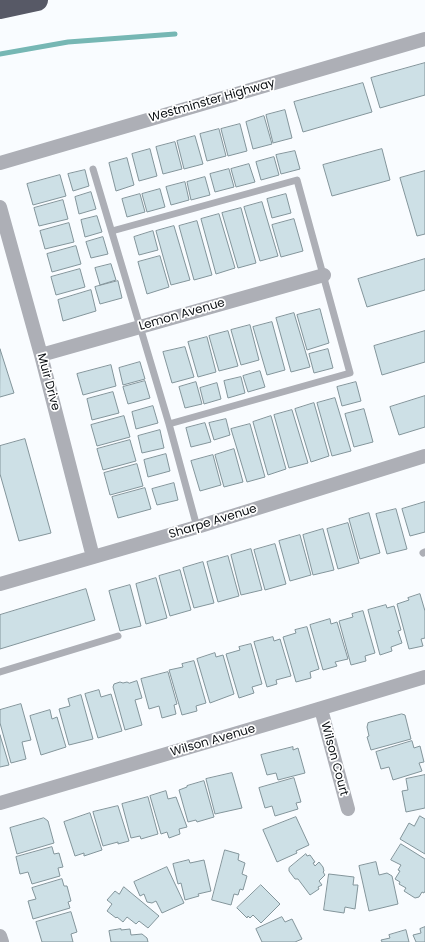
<!DOCTYPE html>
<html>
<head>
<meta charset="utf-8">
<style>
	body { margin:0 }
	canvas { display:block; background:#f9fcff }
</style>
</head>
<body>
<canvas width="425" height="942"></canvas>
<script>
const c = document.querySelector('canvas').getContext('2d');
c.lineJoin = 'round';
function stroke(path, color, width, dash) {
  c.strokeStyle = color;
  c.lineWidth = width;
  c.lineCap = dash ? 'butt' : 'round';
  c.setLineDash(dash || []);
  c.stroke(path);
}
function fill(path, color) {
  c.fillStyle = color;
  c.fill(path, 'evenodd');
}
function drawText(font, color, halo, rows, align = 'center') {
  c.font = font + ' Poppins,sans-serif';
  c.lineWidth = 3.5;
  c.setLineDash([]);
  c.textBaseline = 'middle';
  c.strokeStyle = halo;
  c.fillStyle = color;
  for (const [text, x, y, turn = 0] of rows) {
    c.save();
    c.translate(x, y);
    c.rotate((+turn || 0) * Math.PI / 180);
    c.textAlign = isNaN(turn) ? turn : align;
    if (halo) c.strokeText(text, 0, 0);
    c.fillText(text, 0, 0);
    c.restore();
  }
}
stroke(new Path2D(`
	M0,54L68,42L175,34`), '#76b7b4', 5);
const building = new Path2D(`
	M425,63V95L380,108L371,78Z
	M363,83L372,112L303,132L294,102Z
	M285,110L292,138L273,143L266,115Z
	M264,116L272,144L253,149L246,122Z
	M240,124L247,151L228,156L221,129Z
	M219,129L226,156L207,161L200,134Z
	M195,136L203,164L184,169L177,141Z
	M175,142L182,169L163,174L156,147Z
	M150,149L157,176L139,181L132,154Z
	M382,149L390,180L332,196L323,165Z
	M295,151L300,169L281,174L276,155Z
	M274,157L279,175L261,180L256,162Z
	M127,158L134,185L116,191L109,163Z
	M249,164L255,182L236,187L231,169Z
	M229,169L234,187L215,192L210,174Z
	M85,170L89,186L73,191L68,174Z
	M425,171V234L417,236L400,178Z
	M60,175L66,196L33,205L27,184Z
	M205,177L210,195L191,200L187,182Z
	M185,182L189,200L171,205L166,187Z
	M160,189L165,207L147,212L142,194Z
	M91,192L96,209L79,214L75,197Z
	M140,194L145,212L127,217L122,199Z
	M286,194L291,213L272,218L267,199Z
	M63,200L68,219L39,226L34,208Z
	M262,202L278,256L260,261L244,207Z
	M241,208L256,263L238,268L222,213Z
	M219,214L235,268L216,274L201,219Z
	M97,216L102,232L85,237L81,220Z
	M294,219L303,251L281,257L272,225Z
	M197,221L212,275L194,280L179,226Z
	M69,223L74,242L45,249L40,231Z
	M174,226L190,280L171,285L156,231Z
	M153,231L158,250L139,255L134,237Z
	M103,237L108,254L91,258L86,242Z
	M76,246L81,264L52,272L47,254Z
	M160,256L169,287L147,294L138,262Z
	M425,259V290L367,307L358,279Z
	M111,264L116,280L100,285L95,268Z
	M80,269L85,287L56,295L51,277Z
	M118,281L122,298L100,304L95,287Z
	M91,290L96,311L63,321L58,300Z
	M320,309L329,343L307,350L297,315Z
	M294,313L310,367L291,372L276,318Z
	M272,322L285,370L267,375L253,327Z
	M250,325L259,360L241,365L231,330Z
	M228,331L238,366L219,371L209,336Z
	M425,331V362L382,375L374,346Z
	M207,337L216,372L198,377L188,342Z
	M185,347L194,377L172,383L163,352Z
	M0,349L14,393L0,397Z
	M328,349L333,368L314,373L309,354Z
	M140,362L145,379L123,385L119,368Z
	M111,365L116,386L83,395L77,374Z
	M260,371L265,387L248,392L243,376Z
	M241,377L245,393L228,398L224,381Z
	M145,381L150,398L128,404L123,387Z
	M196,382L202,404L185,408L179,387Z
	M356,382L361,401L342,406L337,387Z
	M217,383L221,399L204,404L200,388Z
	M113,392L119,413L92,420L87,399Z
	M425,396V427L399,435L390,407Z
	M335,398L351,451L332,456L317,403Z
	M314,403L329,456L311,462L295,409Z
	M153,406L158,423L136,429L132,412Z
	M364,409L373,442L354,447L345,414Z
	M292,410L308,463L289,468L274,415Z
	M124,416L130,437L97,446L91,425Z
	M271,416L286,469L268,475L253,422Z
	M226,419L230,435L214,440L209,423Z
	M205,423L211,442L191,447L186,428Z
	M250,424L265,477L247,482L231,429Z
	M160,430L164,448L142,453L138,436Z
	M25,439L51,533L19,541L0,474V446Z
	M130,440L136,461L103,470L97,449Z
	M234,449L243,482L224,487L215,455Z
	M166,454L170,471L148,477L144,460Z
	M213,455L221,485L200,491L191,461Z
	M137,464L143,486L110,495L104,473Z
	M174,483L178,500L157,505L152,489Z
	M145,488L151,509L118,518L112,497Z
	M425,502V532L410,536L402,509Z
	M396,509L407,549L387,554L376,514Z
	M369,513L380,553L360,559L349,519Z
	M348,523L359,563L338,569L327,529Z
	M323,529L334,570L313,575L303,535Z
	M300,535L311,575L290,581L279,541Z
	M275,544L286,584L265,590L254,550Z
	M251,549L262,590L241,595L231,555Z
	M228,556L239,596L218,602L207,562Z
	M203,562L214,603L194,608L183,568Z
	M180,570L191,610L170,616L159,576Z
	M156,578L167,618L146,624L136,584Z
	M130,585L141,626L120,631L109,591Z
	M86,589L95,620L0,649V615Z
	M420,594L425,611V638L421,639L423,646L409,649L397,604L409,600L408,598Z
	M386,605L387,608L394,606L401,630L398,631L402,643L391,647L392,651L380,655L368,610Z
	M363,611L375,653L365,656L366,661L351,665L339,621L353,617L352,614Z
	M330,619L331,624L337,622L348,659L335,662L337,666L323,670L310,625Z
	M307,627L319,669L310,672L311,678L296,682L283,637L296,633L295,630Z
	M273,637L274,641L280,639L291,676L276,680L277,684L267,687L254,642Z
	M251,644L262,684L252,687L254,693L239,698L226,654L240,650L239,647Z
	M215,653L216,657L223,655L234,694L210,703L197,659Z
	M194,661L206,703L196,706L197,711L182,715L169,670L183,667L182,664Z
	M168,672L177,704L174,705L176,714L162,718L159,706L149,709L141,679Z
	M137,681L142,698L135,700L142,725L125,730L113,687L114,684L120,682L123,683L127,682L129,683Z
	M99,690L101,697L111,694L122,731L98,738L85,694Z
	M81,695L93,739L69,745L59,709L70,706L68,699Z
	M21,704L31,740L22,742L26,759L11,763L0,723V710Z
	M50,710L52,719L57,717L66,747L41,755L30,716Z
	M402,714L405,715L411,739L371,750L367,737L369,736L367,727L368,723Z
	M0,735L9,765L0,767Z
	M412,741L414,748L420,746L424,762L419,763L422,771L393,780L389,767L381,769L376,752Z
	M293,747V750L298,748L305,773L278,780L276,773L267,775L261,755Z
	M232,773L242,808L215,814L206,779Z
	M425,775V808L406,812L402,791L408,790L406,779Z
	M294,778L301,802L296,803L298,809L275,816L272,806L265,808L259,788Z
	M204,781L214,817L197,822L196,820L188,822L179,790L187,787V786Z
	M166,791L168,799L176,797L187,827L179,829L180,834L169,838L167,832L161,834L150,796Z
	M148,797L158,834L141,839L140,836L131,838L122,804Z
	M118,806L129,841L118,844V842L103,846L93,812Z
	M90,813L102,850L84,856V853L75,856L64,822Z
	M420,816L425,819V854L400,839L409,823L414,826Z
	M296,817L309,845L296,851L297,853L277,862L263,830Z
	M44,818L48,821L54,843L17,854L10,828Z
	M401,844L425,859V891L424,893L422,892L419,897L415,898L404,891L406,888L399,884L400,882L395,879L400,871L398,870L401,865L391,860Z
	M52,847L54,854L59,853L63,867L58,868L60,876L32,884L28,872L20,874L16,857Z
	M225,850L239,854L238,860L245,863L242,874L247,876L243,890L240,889L238,895L234,894L231,905L212,900Z
	M306,854L307,856L310,855L315,862L313,863L315,866L319,862L323,867L324,871L323,872L325,875L319,881L322,885L318,887L319,889L310,895L298,879H295L289,871V868Z
	M189,860L190,863L204,860L211,891L198,894L199,896L185,900L181,883L178,884L173,864Z
	M376,862L379,875L387,873L392,876L398,904L369,911L359,866Z
	M167,867L184,903L162,913L156,901L152,903L147,902L144,894L140,896L134,882Z
	M329,874L354,877L353,885H358L355,909L345,907L344,913L324,910Z
	M62,879L64,886H67L71,901L68,902L70,908L33,919L28,901L36,899L32,888Z
	M261,885L280,904L261,923L253,915L250,918L248,916L247,918L237,908Z
	M124,887L159,916L148,928L139,921L136,924L127,917L123,922L117,917L116,918L107,911L112,904L107,900L115,891L119,894Z
	M71,912L77,932L71,934L73,942H42L36,922Z
	M282,917L285,922L292,919L302,939L295,942H262L256,929Z
	M425,927V942H416L413,935L421,933L420,929Z
	M121,929V930L130,929L131,935L142,934L147,938L148,942H111L109,931Z
	M406,930L409,942H382L381,940L390,938L389,935Z`);
fill(building, '#cde0e6');
stroke(building, '#83959b', 1);
stroke(new Path2D(`
	M93,169L169,424L197,527
	M112,231L297,180L350,373L169,424
	M423,553L425,552
	M0,672L118,636`), '#adafb6', 7);
stroke(new Path2D(`
	M0,163L425,39
	M0,207L41,355L93,557
	M41,355L324,275
	M0,584L197,527L425,456
	M321,709L348,809
	M0,803L302,714L425,677
	M0,936L2,942`), '#adafb6', 14);
stroke(new Path2D(`
	M0,8L37,0`), '#575966', 22);
drawText('12px', '#0a0e12', '#fff', [
	["Westminster Highway",212,101,-16],
	["Lemon Avenue",182,315,-16],
	["Muir Drive",48,382,75],
	["Sharpe Avenue",213,522,-17],
	["Wilson Avenue",213,741,-16],
	["Wilson Court",334,759,75]
]);
</script>
</body>
</html>
